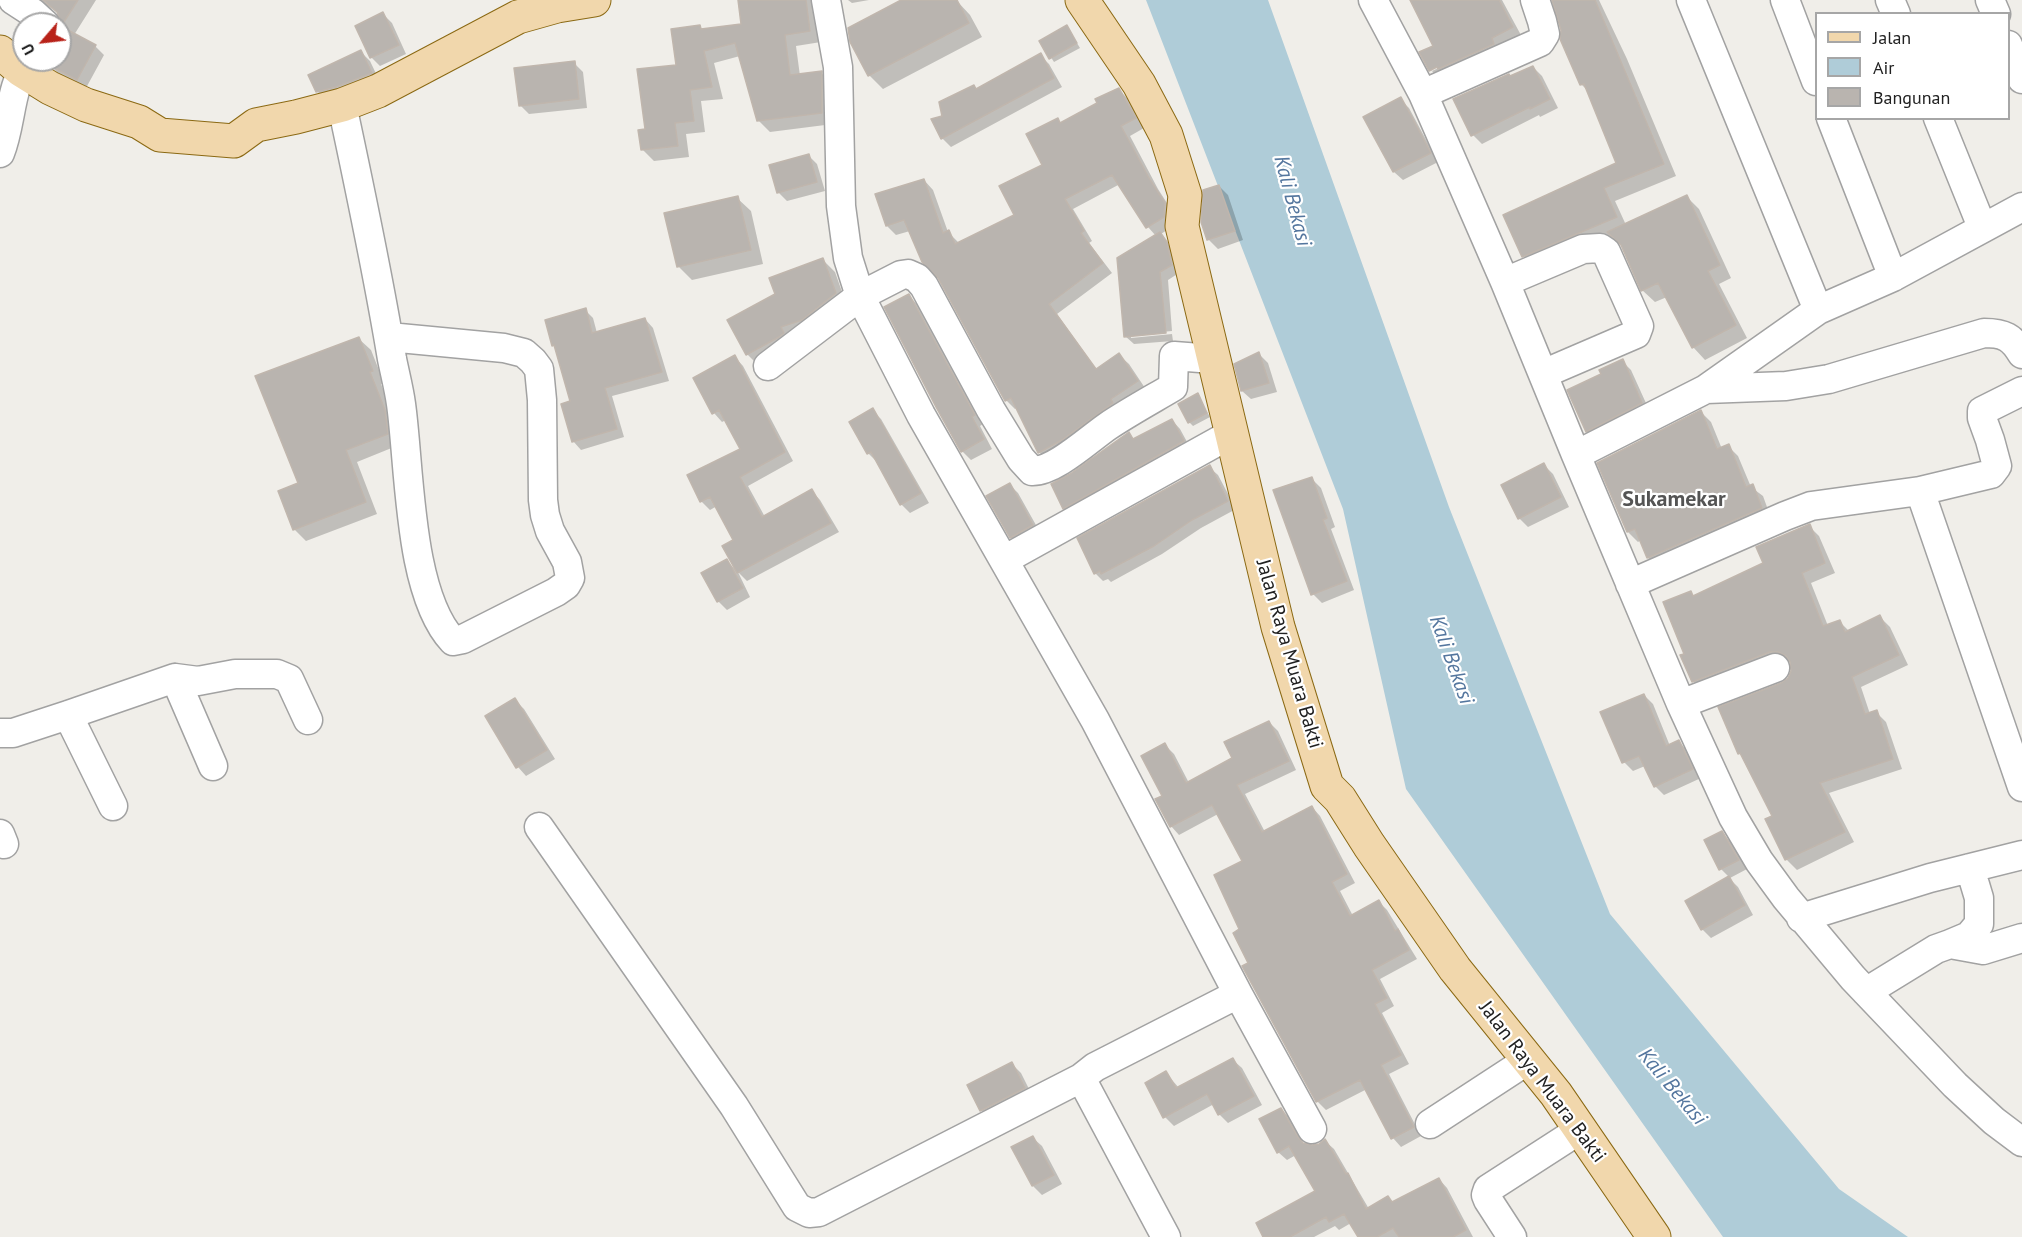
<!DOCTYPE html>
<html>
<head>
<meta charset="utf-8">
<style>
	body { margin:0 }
	#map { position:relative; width:2022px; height:1237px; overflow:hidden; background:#f0eee9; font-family:"PT Sans",sans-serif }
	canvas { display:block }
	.legend { position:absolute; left:1815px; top:12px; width:195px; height:108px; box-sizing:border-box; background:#fff; border:2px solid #a6a6a6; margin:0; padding:8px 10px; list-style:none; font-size:18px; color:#212121 }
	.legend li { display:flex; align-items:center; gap:12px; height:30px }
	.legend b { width:30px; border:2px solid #a6a6a6 }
	.north { position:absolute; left:12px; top:12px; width:60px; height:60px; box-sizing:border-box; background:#fff; border:2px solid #a6a6a6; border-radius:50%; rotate:242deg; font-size:16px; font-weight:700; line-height:24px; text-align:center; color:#212121 }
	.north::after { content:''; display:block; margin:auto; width:21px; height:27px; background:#b82219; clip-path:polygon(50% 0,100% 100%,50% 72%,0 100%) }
</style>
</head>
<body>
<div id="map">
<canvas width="2022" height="1237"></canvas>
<ul class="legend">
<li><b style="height:8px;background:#f1d7ac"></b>Jalan</li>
<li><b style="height:16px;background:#afccd8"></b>Air</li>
<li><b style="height:16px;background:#b9b4af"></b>Bangunan</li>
</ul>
<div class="north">U</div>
</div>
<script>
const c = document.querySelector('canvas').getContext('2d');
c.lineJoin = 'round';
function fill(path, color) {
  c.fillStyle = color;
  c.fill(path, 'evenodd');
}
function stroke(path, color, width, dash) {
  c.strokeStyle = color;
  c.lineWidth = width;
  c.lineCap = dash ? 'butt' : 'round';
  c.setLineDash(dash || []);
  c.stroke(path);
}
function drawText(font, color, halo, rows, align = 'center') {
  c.font = font + ' "PT Sans",sans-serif';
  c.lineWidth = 4.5;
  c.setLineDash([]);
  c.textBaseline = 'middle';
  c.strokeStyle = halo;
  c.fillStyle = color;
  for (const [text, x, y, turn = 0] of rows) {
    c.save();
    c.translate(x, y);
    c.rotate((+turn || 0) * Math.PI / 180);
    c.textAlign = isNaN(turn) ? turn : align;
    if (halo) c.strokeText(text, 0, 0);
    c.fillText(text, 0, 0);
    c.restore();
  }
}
fill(new Path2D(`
	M1146,0H1268L1449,507L1610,914L1839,1189L1908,1237H1723L1406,789L1343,509Z`), '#afccd8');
fill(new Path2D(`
	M39,0H96L74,35L95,46L104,55L86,88L58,73L49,64L51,60H60V43L73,34L63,24L58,13Z
	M745,0H812L816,4L821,42L796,46L800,76L821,73L833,84V124L770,132L758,120L740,56L714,63L723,99L701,101L705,132L686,134L689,157L654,161L642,149L646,130L677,66L700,27L703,31L743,25Z
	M848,0H869L852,3Z
	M905,0L957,1L970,15L982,37L883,89L869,75Z
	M1412,0H1502L1522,37L1440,80L1432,71L1445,65L1432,68V71L1431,70L1435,46Z
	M1554,0H1599L1627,59L1676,176L1615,201L1626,225L1687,197L1699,209L1731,278L1719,284L1747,338L1705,360L1693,347L1667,297L1655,302L1642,290L1622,244L1613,236L1536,268L1524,256L1618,164L1588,91L1581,84Z
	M383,14L392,23L406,54L380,66L371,57Z
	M1067,27L1080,48L1054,62L1041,42Z
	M361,52L370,61L380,82L327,101L317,91Z
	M1040,55L1049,64L1062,87L951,147L942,138L944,117L974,86L977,90Z
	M574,63L583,72L587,108L529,114L520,105Z
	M1533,67L1542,76L1558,108L1540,117L1539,115L1482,144L1473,135L1510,78Z
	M1118,89L1128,99L1144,128L1130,136L1158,189L1174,214L1173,226L1161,234L1174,252L1179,273L1168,280L1172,331L1131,335V338L1172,334L1173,341L1134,344L1125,336L1156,236L1148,227L1120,184L1073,209L1092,241L1089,243L1112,273L1057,314L1097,370L1119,355L1129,364L1147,391L1049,462L1039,452L1017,408L1015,409L1006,400L940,278L910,231L896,235L887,226L924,180L933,190L948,232L959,243L1016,216L1044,165L1057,120L1061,124L1099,104Z
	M1400,99L1409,108L1438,162L1403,180L1394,172L1365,118Z
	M808,155L817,164L825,191L787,201L778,192Z
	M1219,186L1228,195L1243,240L1218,249L1209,240L1203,222Z
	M737,198L751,211L763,264L692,280L679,267L666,214Z
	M823,260L835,272L847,306L759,366L747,354L777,294Z
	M909,296L919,306L983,424L980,426L992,449L971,460L962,451L937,406Z
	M585,310L593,318L597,333L645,319L653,328L669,381L612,396L624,437L581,450L573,441L572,402L557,348L553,345Z
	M359,339L371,350L384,383L381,384L396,423L399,445L357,462L377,514L306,541L294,529L300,484Z
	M1259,354L1268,363L1277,392L1251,399L1242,391Z
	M735,357L743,366L793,461L748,486L765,517L812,491L820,500L839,532L747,581L738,572L750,597L727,610L718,601L727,561L736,570L735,540L717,506L710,510L701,501L742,449L726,420L722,422L714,413Z
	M1622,361L1631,370L1650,412L1596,440L1587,431L1603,375Z
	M1197,395L1210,417L1193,426L1189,422Z
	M872,410L881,419L929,503L910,513L901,504L877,462L868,453Z
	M1701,412L1711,422L1722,449L1728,446L1738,456L1751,487L1763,496L1771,518L1658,568L1648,558L1641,540L1638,542L1628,532Z
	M1172,420L1180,429L1192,451L1073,517L1064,508L1071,476L1129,434L1135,440Z
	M1544,465L1553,474L1569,507L1528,527L1519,518Z
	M1209,467L1218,475L1236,509L1201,528L1162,554L1111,582L1108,579L1103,581L1095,573Z
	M1312,479L1321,488L1335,527L1331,529L1354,590L1322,603L1313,594Z
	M1009,484L1018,493L1041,534L1020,546L1011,537Z
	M1809,526L1819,536L1835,573L1811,583L1828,626L1840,622L1850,632L1880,617L1890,627L1908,665L1861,687L1870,714L1876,712L1886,722L1902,769L1829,793L1854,842L1797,870L1787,860L1767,820L1774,816L1744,758L1739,753L1782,684L1789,679L1793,671L1792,662H1780L1703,691L1693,681L1686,655L1691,593L1695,597L1765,564Z
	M1644,695L1653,704L1670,746L1679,742L1688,751L1701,778L1664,795L1655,786L1645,766L1633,771L1624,762Z
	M515,700L524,709L555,759L526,776L518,767L487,717Z
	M1269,722L1278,731L1296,770L1245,794L1265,832L1312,807L1320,816L1355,883L1340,891L1353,916L1379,902L1387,910L1417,959L1380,979L1394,1006L1382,1013L1409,1064L1389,1074L1421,1136L1401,1147L1393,1138L1367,1089L1326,1110L1317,1101L1244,967L1250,964L1241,930L1244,862L1218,814L1179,835L1171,826L1164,796L1165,745L1174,754L1189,783L1234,759Z
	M1722,833L1731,842L1747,869L1730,878L1721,869Z
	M1729,878L1738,887L1753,915L1711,938L1702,929Z
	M1233,1060L1242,1068L1262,1105L1228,1123L1219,1114L1214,1104L1174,1126L1165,1117L1166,1073L1179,1088Z
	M1012,1064L1021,1073L1033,1097L990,1119L981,1110Z
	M1281,1109L1290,1118L1304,1145L1312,1147L1320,1145L1325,1141L1334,1149L1369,1209L1388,1198L1394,1203L1439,1179L1447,1188L1473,1237H1359L1351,1223L1339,1230L1335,1226L1314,1237H1265L1317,1191L1296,1155L1287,1160L1278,1152Z
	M1033,1138L1042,1146L1062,1184L1042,1195L1033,1186L1013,1148Z`), '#0003');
const building = new Path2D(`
	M43,0H78L62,25L57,12Z
	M738,0H806L810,31L785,35L790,75L822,71V113L757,121L735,43L704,51L712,87L690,90L694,121L675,123L678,146L641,150L638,130L645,129L637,69L676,65L671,29L700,25L701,29L741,24Z
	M901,0H957L969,23L868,76L850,42L848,28Z
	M1410,0H1499L1513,27L1492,38L1494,44L1438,69L1437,67L1429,71L1419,52L1433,46Z
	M1552,0H1595L1664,164L1604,188L1617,217L1522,257L1503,215L1616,163L1584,84L1580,85L1560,39L1561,30Z
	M383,12L399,45L370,58L355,26Z
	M1067,25L1077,43L1049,59L1039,41Z
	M66,29L96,45L77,80L45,63V60H60V40Z
	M361,50L372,73L336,87L316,92L308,75Z
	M1041,53L1054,78L941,139L931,119L942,116L939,102L974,85L976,89Z
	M575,61L579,99L519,106L514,68Z
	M1533,66L1550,99L1530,109V107L1471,136L1453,99L1509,74L1510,76Z
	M1119,88L1136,118L1121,126L1149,178L1165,203L1164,217L1146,228L1112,175L1065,199L1084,231L1081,233L1103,263L1049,304L1096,369L1119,353L1138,381L1111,399L1113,403L1062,440L1038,453L1011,398L1005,401L938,278L922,262L904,220L886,226L875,194L924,179L943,233L949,230L955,244L1014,215L999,186L1042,165L1026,134L1058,118L1060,123L1097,103L1095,99Z
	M1401,97L1431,153L1393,172L1363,117Z
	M809,154L817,182L777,193L769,165Z
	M1219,185L1235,231L1207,240L1201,222L1203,190Z
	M1687,195L1720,265L1708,271L1736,325L1692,348L1658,283L1641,291L1621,245L1607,232Z
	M738,196L751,250L677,267L664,213Z
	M1160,232L1167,242L1172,265L1160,272L1166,333L1124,337L1117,258Z
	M823,258L836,293L802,320L781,327L784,333L779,337L746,355L727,320L775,294L769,278Z
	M909,294L975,415L972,417L984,439L961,452L936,407L884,307Z
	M586,308L592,333L645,318L662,372L605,388L617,429L572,442L561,404L570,401L554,345L552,346L545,320Z
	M359,337L373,371L370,372L385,410L388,434L346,450L366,502L293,530L278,491L298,483L255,376Z
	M1259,352L1269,383L1241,391L1234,364Z
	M735,355L785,452L740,477L762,517L812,489L831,523L737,573L722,546L733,540L710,497L700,502L687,475L740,449L719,410L712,414L693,378Z
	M1623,359L1642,403L1586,432L1567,390L1601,374L1599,370Z
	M1198,393L1207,413L1188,423L1178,404Z
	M873,408L921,493L900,505L871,452L867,454L849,422Z
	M1701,410L1717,449L1729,444L1746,487L1753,484L1762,508L1647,558L1635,529L1627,532L1597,463Z
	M1172,419L1184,441L1063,509L1051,484L1070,474L1129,432L1133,439Z
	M1544,463L1561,497L1518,519L1501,485Z
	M1210,465L1228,501L1192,520L1154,546L1101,574L1100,571L1094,574L1077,538Z
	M1312,477L1327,518L1323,520L1347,581L1311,595L1273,490Z
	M1010,483L1033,525L1010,538L986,496Z
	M1810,524L1825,563L1802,573L1823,626L1840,620L1845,632L1880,615L1899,655L1852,677L1865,714L1877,710L1893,759L1820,783L1845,832L1785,860L1765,819L1772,816L1740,753L1738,754L1718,707L1781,683L1788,678L1791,671L1790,662L1786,656L1778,652H1770L1692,682L1680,655L1684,654L1663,602L1691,591L1693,596L1763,563L1756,547Z
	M727,559L743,588L717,602L701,573Z
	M1644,694L1666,746L1679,740L1693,769L1654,787L1639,756L1622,763L1600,712Z
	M515,698L547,750L516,768L485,716Z
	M1269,721L1289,761L1237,785L1262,832L1312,806L1347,874L1332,882L1350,916L1379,900L1395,931L1398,929L1409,950L1372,970L1387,998L1375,1004L1401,1055L1381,1065L1414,1127L1391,1139L1360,1080L1316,1102L1242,966L1248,963L1233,933L1239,929L1214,875L1242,861L1212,805L1170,827L1155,799L1162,796L1141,756L1165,743L1186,783L1232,758L1224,742Z
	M1722,831L1739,860L1719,870L1704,840Z
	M1729,876L1745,905L1701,930L1685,901Z
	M1233,1058L1254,1096L1218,1115L1207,1094L1163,1118L1145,1083L1166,1071L1176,1088Z
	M1012,1062L1025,1088L980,1111L967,1085Z
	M1281,1108L1298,1137L1303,1143L1312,1145L1319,1144L1325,1139L1346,1174L1348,1173L1366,1209L1388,1196L1392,1202L1439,1178L1466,1230L1453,1237H1399L1393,1228L1377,1237H1358L1344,1214L1329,1222L1326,1217L1290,1237H1263L1256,1223L1315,1191L1289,1146L1277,1153L1259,1119Z
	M1033,1136L1054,1175L1032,1186L1011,1147Z`);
fill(building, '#b9b4af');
stroke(building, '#c0b6ad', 1.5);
const minor = new Path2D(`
	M13,0L33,13L45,24
	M826,0L838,67L841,206L848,258L860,296L921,415L1095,720L1238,994L1312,1129
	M1373,0L1423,94L1437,126L1505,282L1576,455L1681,704L1733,817L1759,861L1786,898L1853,978L1955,1085L1994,1121L2022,1142
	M1691,0L1818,310
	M1785,0L1816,81
	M1890,0L1896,14
	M1990,0L1996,14
	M2008,45L2022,79
	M1423,94L1540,42L1545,34L1542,21L1535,0
	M342,105C360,189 378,274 392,359C395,374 399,389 401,404C410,468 408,593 453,641L463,639L556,592L566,585L570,578L567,562L550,531L545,515L543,500L542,400L539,369L533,361L524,353L504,348L389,337
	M1831,118L1893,277
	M1938,118L1982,227
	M0,153C12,123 9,87 29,60
	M1505,282L1583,249L1600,248L1606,252L1639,326L1636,334L1543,374
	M768,366L860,296L901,275L908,274L917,278L924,286L991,410L1021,459L1032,471C1054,472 1089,439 1108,426C1129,412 1151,400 1173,387L1174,356L1213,359
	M1706,389L1818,310L1893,277L2022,207
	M1576,455L1706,389L1786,386L1829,379L1984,333C2004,333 2012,337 2022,354
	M1920,491L2022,787
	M1004,560L1231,434
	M1630,584L1785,516L1811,506L1920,491L1991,474L1997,466L1990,440L1982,418V411L2022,391
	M175,678L213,766
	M1681,704L1775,668
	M68,715L113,806
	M0,733H13L68,715L175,678L198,681L235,674H277L289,679L308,720
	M539,827L734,1106L797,1207L809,1213L819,1212L1081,1078
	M0,834L4,844
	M1801,918L1930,878L2022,855
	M1950,944L1969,936L1979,924V898L1970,868
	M1866,992L1936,949L1950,944L1983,950L2022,938
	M1430,1124L1528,1060
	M1166,1237L1081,1078L1095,1067L1238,994
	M1512,1237L1488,1200L1486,1195L1488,1189L1581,1129`);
const major = new Path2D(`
	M1082,0L1139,84L1166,135L1185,195L1182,226L1278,627L1327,786L1340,799L1369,845L1455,969L1556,1094L1654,1237
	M0,52L21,70L50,88L86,105L139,122L160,135L234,141L256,125L296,117L342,105L378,91L518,17L557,6L594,0`);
stroke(minor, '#a2a2a2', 31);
stroke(major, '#8b6913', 35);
stroke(minor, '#fff', 28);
stroke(major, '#f1d7ac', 33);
drawText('20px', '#212121', '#fff', [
	["Jalan Raya Muara Bakti",1289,654,74],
	["Jalan Raya Muara Bakti",1542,1082,53]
]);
drawText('italic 21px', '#54769e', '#fff', [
	["Kali Bekasi",1292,201,75],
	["Kali Bekasi",1451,660,70],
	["Kali Bekasi",1672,1087,50]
]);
drawText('bold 22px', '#545454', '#fff', [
	["Sukamekar",1674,500]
]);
</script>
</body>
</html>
